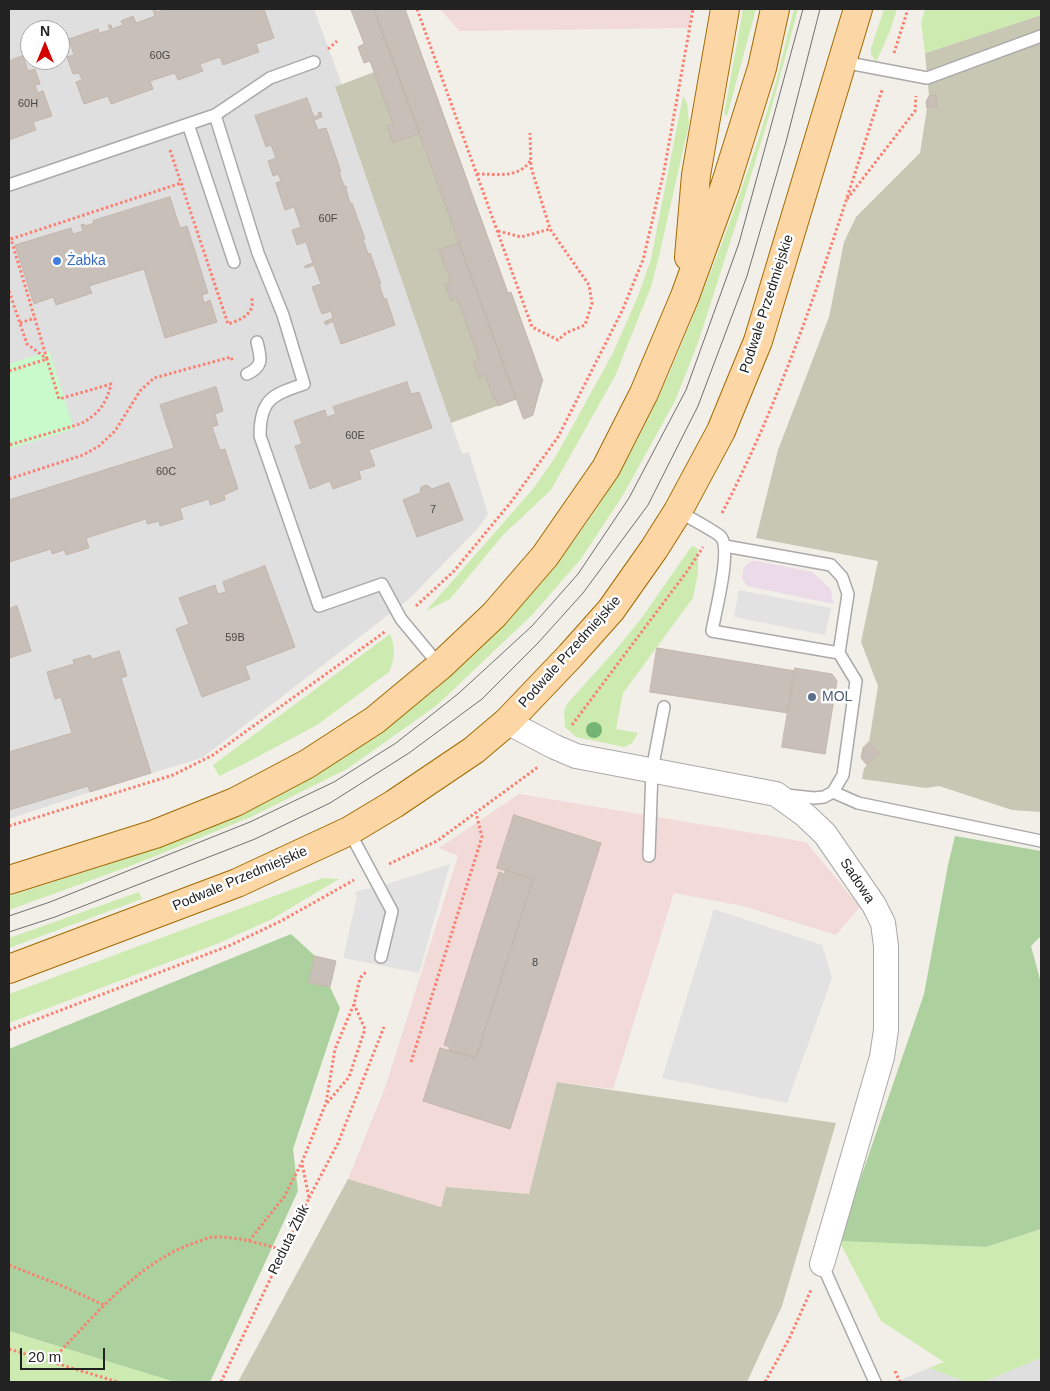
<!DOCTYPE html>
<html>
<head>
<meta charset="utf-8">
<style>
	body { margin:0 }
	#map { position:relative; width:1050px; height:1391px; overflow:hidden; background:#f2efe9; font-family:Arial,sans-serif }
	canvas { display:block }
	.frame { position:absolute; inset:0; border:10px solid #222; pointer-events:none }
	.north { position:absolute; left:20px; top:20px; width:50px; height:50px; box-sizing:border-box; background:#fff; border:1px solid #a7a7a7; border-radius:50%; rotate:0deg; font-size:14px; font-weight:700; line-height:20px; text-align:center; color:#222 }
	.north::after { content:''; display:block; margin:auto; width:18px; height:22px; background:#d40000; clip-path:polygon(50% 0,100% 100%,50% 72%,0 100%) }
	.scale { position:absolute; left:20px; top:1348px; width:85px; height:22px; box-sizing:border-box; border:2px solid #222; border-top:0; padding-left:6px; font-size:15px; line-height:18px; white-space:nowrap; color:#222; -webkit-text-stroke:4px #fff; paint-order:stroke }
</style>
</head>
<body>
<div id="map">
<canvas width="1050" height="1391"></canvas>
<div class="frame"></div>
<div class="north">N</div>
<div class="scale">20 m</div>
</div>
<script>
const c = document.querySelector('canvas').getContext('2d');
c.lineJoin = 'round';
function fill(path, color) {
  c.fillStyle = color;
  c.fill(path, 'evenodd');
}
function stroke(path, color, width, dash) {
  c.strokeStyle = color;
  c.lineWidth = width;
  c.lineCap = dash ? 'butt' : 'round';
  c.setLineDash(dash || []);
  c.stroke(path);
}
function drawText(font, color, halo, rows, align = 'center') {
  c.font = font + ' Arial,sans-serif';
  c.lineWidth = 5;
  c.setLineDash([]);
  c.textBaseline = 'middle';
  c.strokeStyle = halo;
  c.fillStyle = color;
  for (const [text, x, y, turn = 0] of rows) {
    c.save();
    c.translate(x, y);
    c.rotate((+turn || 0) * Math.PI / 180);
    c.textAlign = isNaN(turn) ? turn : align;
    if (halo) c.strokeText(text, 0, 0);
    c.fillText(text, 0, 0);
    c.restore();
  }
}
fill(new Path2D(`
	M9,9H314L342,85L335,88L462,454L469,452L488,514L479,527L409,599L202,758L90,792L9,819ZM30,30H60V60H30Z
	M1041,1358V1382H983Z
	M929,1368L966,1382H895Z`), '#e0dfdf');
fill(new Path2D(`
	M440,9H691L689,28L459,31Z
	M519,794L806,842L860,907L836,935L743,906L674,893L613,1089L557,1082L529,1194L446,1187L441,1207L348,1179L385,1088L458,856L439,848Z`), '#f2dad9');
fill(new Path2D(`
	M752,561H757L812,572L830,588L834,604L747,586L742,578L743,570L745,566Z`), '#ebdbe8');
fill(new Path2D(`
	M351,9H405L508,293L511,292L543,381L533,415L524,419L516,399L451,423L335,87L374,72L370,61L364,63L358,47L364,44Z
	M1041,15V812L1012,810L939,786L926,788L862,779L864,768L879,754L869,742L878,686L861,642L878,561L756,538L778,450L829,317L844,242L856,217L920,153L927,108L926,102L929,96L925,53Z
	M557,1082L836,1123L782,1306L747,1382H238L348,1179L441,1207L446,1187L529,1194Z`), '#c7c7b4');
fill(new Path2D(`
	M743,9H756L727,116L724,114Z
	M794,9H798L773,103L743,202L699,340L675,401L623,495L604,524L581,559L532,615L436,706L347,769L251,817L133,865L9,910V896C108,865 207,836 298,785C434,709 550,595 627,459C660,400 685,337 710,274C733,216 754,155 772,95C781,67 786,37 794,9Z
	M884,9H897L890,31L876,62L871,54V48Z
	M925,9H1041V15L925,53L921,22Z
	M683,96L687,103L689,124L659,256L651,287L615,376L551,490L504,534L450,599L426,611L533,489L556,456L613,353L638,296L651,259Z
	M694,546L698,549V573L693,598L623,693L616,729L638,733L632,743L624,747L576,737L565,727L564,712L567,704L619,646L643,616L691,547Z
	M390,634C396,648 395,658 389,672L317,725L246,763L219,776L213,765Z
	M323,878L339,879L272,919L219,943L9,1023V994Z
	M139,892L142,899L9,948V938Z
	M1041,1229V1358L983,1382H966L929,1368L944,1362L881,1321L839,1241L986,1247Z
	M9,1331L175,1382H9Z`), '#cdebb0');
fill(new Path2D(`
	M955,836L1041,851V936L1031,946L1041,983V1229L986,1247L839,1241L924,994L948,865Z
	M291,934L315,956L309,983L330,987L340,1008L293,1149L298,1191L210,1382H175L9,1331V1049Z`), '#add19e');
fill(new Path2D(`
	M49,351L74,429L9,449V364Z`), '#c8facc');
fill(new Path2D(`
	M739,590L831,608L825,635L734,617Z
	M450,864L419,973L343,958L357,897L355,892L390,883Z
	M714,909L822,945L832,978L787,1103L662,1078Z`), '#e2e2e2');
const building = new Path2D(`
	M156,9L157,12L166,9H264L274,38L256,44L259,52L223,65L220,57L200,64L203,71L178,80L175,73L150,81L153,89L111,104L108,96L84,104L76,82L82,80L79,73L73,74L67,57L74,55L69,39L98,29L99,33L110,30L108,25H111L112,29L123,25L121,21L133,16L136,23L155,16L153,10Z
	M351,9H374L420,133L393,143L387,126L393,124L370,61L364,63L358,47L364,44Z
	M374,9H405L508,293L511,292L543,381L541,382L533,415L524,419Z
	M23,56L28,71L35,69L40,84L35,85L38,93L43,91L52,116L33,122L36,130L9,140V61Z
	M936,95L937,106L927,108L926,102L929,96Z
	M307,98L314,117L319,115L318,113L321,112L322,117L314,120L318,130L326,128L341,172H339L344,186H346L347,188L346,189L350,203H352L365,239H363L368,254L370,253L381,284H379L384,299L386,298L395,325L341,344L333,321L326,325L324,322L333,318L331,311L322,314L321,312L312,287L321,284L314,265L305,268V266L313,263L306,242L297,245L292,230L301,227L294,207L285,210L276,183L281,181L278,174L273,176L268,161L276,158L271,145L266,147L255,116Z
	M170,197L180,228L187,226L208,293L202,295L204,303L210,300L217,322L165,338L144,269L89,286L92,293L56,305L53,297L34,304L15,245L71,228L73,234L83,231L81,225L84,224L85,226L94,223L93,221Z
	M459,243L516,399L498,406L496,399L494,400L485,375L479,378L473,362L479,359L457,298L451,301L445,284L451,282L439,250Z
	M407,382L411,394L419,392L432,428L369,450L375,466L359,471L361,479L333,489L330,481L310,489L295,446L302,444L294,421L325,410L327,417L336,414L333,407Z
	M216,387L223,411L215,414L218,425L212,427L220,450L225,449L238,489L224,495L225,500L210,505L209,499L180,508L183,519L160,526L159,521L147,524L146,519L86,538L89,548L66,555L64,550L52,554L51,549L9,562V500L174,448L160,405Z
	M449,483L463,520L417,537L403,500L420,493L421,487L426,485L430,487L431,489Z
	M265,566L295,647L245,666L250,679L202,697L176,629L189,624L179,598L215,585L218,594L226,592L223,582Z
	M17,606L31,651L9,658V609Z
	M657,648L795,671L788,713L650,692Z
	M119,651L127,676L121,678L151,773L90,792L88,786L9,810V752L72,733L61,697L55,699L47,672L74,664L73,660L90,655L92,659Z
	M795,668L832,674L837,681L825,754L782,747Z
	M869,742L879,754L867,765L861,758L863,748Z
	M514,815L601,843L510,1129L423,1101L440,1048L476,1058L533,879L497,868Z
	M506,870L533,879L476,1058L449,1050L450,1047L444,1045L499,872L504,874Z
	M315,956L336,961L330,987L309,983Z`);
fill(building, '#c7bfb8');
stroke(building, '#c4b6ab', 1);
const service = new Path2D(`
	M843,62L927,78L1041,36
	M215,115L258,253L283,315L304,384C272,395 260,399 260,436L319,606L382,584L401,619L440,666
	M188,124L234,262
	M9,185L215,115L270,78L314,62
	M247,374C264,366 261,358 257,342
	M678,511C686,516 717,532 721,537C732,550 715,613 712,631L839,653
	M725,546L831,565L842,577L848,594L839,653L856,681L843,775L833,792L824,797L814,798L786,795
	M833,792L858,803L1041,841
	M349,831L392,911L381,957
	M649,856L652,770L664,707
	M822,1264L875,1382`);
const minor = new Path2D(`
	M507,722L555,747L576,756L776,794L805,815L825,834L874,905L883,923L886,946V1030L882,1057L822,1264`);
const primary = new Path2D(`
	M689,257L696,175L725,9
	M9,880L155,834L235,802L307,764L375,720L440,666L494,615L545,556L606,468L644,393L685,296L725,186L762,68L775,9
	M9,969L237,883L349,831L394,804L474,750L507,722L570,656L611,610L654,549L678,511L721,431L758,341L858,9`);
stroke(service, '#a9a9a9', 14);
stroke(minor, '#a9a9a9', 26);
stroke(primary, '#a06b00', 30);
stroke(new Path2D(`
	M417,9L532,327L558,340L566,333L585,325L592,303L589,285L550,229L531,167L530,133
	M328,49L337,41
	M894,53L908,9
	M170,150L228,324C241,320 257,313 251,296
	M477,174C498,174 518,179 531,160
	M847,199L915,111L916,96
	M498,231L521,237L550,229
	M9,291L27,344L47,359L59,399L111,384C107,403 98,415 80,424L9,445
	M20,323L35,318
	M9,371L47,359L11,239L181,183
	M9,479L83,455L99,446L115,431L140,391L154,378L231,357L233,362
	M722,513C792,379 835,233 882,90
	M416,606L454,571L511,502L558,437L622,311L643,260L664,171L693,9
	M572,725L688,570L703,547
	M9,826L173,775L213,755L386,631
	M389,864L437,841L538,767
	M9,1030L231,945L281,921L354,880
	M411,1062L482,837L476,813
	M327,1103L349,1077L365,1029L354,1004
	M309,1198L338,1143L384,1027
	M249,1241L284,1197L302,1162L326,1103L335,1049L354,1004L360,978L367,971
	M9,1265L60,1285L104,1305
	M9,1349L118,1382
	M50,1362C92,1319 136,1263 194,1243C200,1241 207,1238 212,1237C236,1236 261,1244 284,1250
	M895,1371L900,1382
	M221,1382L309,1198L302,1163
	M765,1382L789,1339L811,1290`), '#fa8072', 3, [2.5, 2.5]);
stroke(service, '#fff', 11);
stroke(minor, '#fff', 24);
stroke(primary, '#fcd6a4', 28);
stroke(new Path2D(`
	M9,916L50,902L250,822L334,782L396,743L459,693L532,626L578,574L629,498L686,390L739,243L803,9
	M9,932L55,917L255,839L330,803L409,753L482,699L537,644L583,593L648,505L698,406L747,276L786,142L820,9`), '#707070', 1);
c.fillStyle = '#74b475';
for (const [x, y] of [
	[594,730]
]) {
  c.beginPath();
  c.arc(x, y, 8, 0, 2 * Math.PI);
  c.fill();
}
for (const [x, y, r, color] of [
	[57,261,5,"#3f7fe0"],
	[812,697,5,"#5c6f8a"]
]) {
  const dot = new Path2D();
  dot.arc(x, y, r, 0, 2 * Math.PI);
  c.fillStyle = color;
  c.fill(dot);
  stroke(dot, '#fff', 2);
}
drawText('11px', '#4b4948', null, [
	["60G",160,56],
	["60H",28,104],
	["60F",328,219],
	["60E",355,436],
	["60C",166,472],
	["7",433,510],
	["59B",235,638],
	["8",535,963]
]);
drawText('14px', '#366cbe', '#fff', [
	["Żabka",67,261]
], 'left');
drawText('14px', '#222', '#fff', [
	["Podwale Przedmiejskie",767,304,-72],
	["Podwale Przedmiejskie",570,652,-48],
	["Podwale Przedmiejskie",240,879,-23],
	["Sadowa",857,881,56],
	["Reduta Żbik",289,1240,-64]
]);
drawText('14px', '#4e5e75', '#fff', [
	["MOL",822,697]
], 'left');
</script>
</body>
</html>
